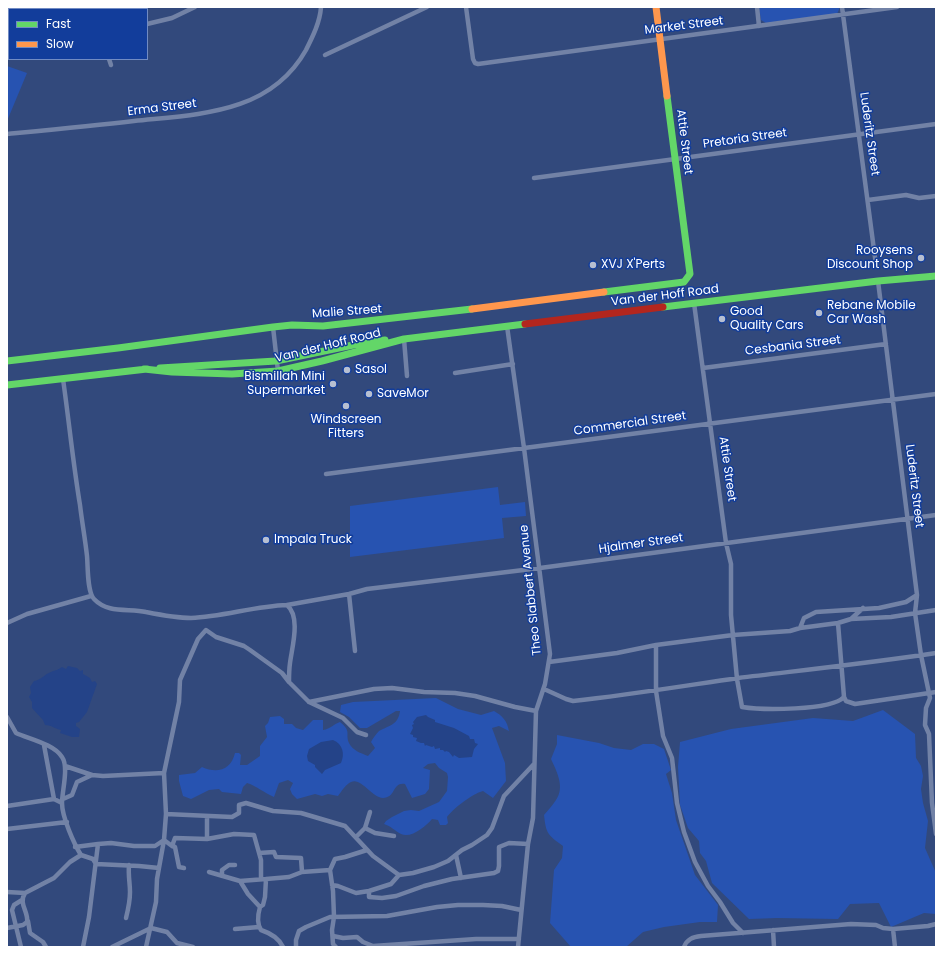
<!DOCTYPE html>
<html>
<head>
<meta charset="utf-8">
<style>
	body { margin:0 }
	#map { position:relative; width:943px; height:954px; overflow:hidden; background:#32497c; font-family:Poppins,sans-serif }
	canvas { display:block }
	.frame { position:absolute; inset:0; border:8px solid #fff; pointer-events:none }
	.legend { position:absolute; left:8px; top:8px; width:140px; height:52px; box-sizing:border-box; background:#123d9b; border:1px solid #718bc3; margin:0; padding:5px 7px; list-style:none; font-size:12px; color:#fff }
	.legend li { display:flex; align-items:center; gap:8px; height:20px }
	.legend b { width:20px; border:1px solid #718bc3 }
</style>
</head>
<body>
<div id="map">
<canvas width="943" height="954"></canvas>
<div class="frame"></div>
<ul class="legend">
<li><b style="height:5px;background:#63d668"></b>Fast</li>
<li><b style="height:5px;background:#ff974d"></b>Slow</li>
</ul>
</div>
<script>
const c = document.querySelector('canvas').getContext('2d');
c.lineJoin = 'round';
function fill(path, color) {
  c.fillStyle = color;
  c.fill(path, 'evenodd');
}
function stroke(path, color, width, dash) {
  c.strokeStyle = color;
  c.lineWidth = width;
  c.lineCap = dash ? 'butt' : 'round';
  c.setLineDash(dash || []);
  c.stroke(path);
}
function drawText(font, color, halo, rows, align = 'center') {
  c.font = font + ' Poppins,sans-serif';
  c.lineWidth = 3;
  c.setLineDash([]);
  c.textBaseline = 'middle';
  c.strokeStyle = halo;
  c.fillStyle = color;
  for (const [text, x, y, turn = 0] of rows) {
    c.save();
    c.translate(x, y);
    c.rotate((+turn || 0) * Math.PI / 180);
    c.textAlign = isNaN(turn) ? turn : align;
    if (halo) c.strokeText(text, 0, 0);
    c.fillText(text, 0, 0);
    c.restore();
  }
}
fill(new Path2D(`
	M759,7H840L837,14L766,23L761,20Z
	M7,66L27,73L7,121Z
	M498,487L500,505L525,502L526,516L502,518L504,538L350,557V506Z
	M436,698L458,709L481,715L494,711C503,716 507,721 509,731L499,726L492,728L505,763L506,781L493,798L483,791C472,794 454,808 447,817L448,823L446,825H440L438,820L432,819C426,826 411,839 401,834C395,831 391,826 384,824L386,821L392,817L404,811L411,810L419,811L439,802L447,791L448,777L447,773L439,768L435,763L428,764L423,768L430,770L429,789L425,794L412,798L405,784C392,782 396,798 383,798C371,797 361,777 351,782C346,784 341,792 338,796L328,794L322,796L315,794L297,799L292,794L290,789L293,783L288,780L279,783L274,797C264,793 257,786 247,783L243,787L241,794L222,792L219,789L209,790L191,799L183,796L179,781V775L195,773L202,767C217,774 231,770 235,753H239L241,755L240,765H247L260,756V746L267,737L265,726L268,723L270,717L280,716L284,719V724H292L296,728L303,730L313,720H323V730C331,729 333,724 340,722C352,732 345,733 349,743C353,751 361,753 368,756L375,748L371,742C373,738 376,734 379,731C390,725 398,725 400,711H396L367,728H360L349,717L340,712L341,705L353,702Z
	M883,710L915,734L916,758L921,766L923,776L921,789L923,803L928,821L925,848L936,873V914L924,913L891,927L879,903L850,904L838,919L777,918L749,919L712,883L706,861L700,853L699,841L688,828L680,805L678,767L680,742L731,729L813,718L853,721Z
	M557,735L599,743L614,748L631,750L643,744H654L664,749L671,770L666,774L672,793L676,820L695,875L718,905L717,922H700L664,927L643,932L626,947H571L550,923L554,870L562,858L563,846C548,835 546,834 544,815C548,810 552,806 556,800C565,787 557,772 551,759L557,744Z`), '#2753b1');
fill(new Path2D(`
	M68,666L77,668L80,671L83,670V674L90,678L92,682L95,681L97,684L87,712L79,722L76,723V726L80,729L79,737H72L60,733L61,730C55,729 52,725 45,725L43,720L32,708V702L29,697L31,693L30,687L34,681C41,680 45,674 51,672C56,670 58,670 62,667L66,669Z
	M426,715L428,717L435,720V722L454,728L469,736L470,739H474L475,743L478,744L474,749L472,757L459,758L454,755L453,757L449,752L446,751L445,752L443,750H440V748L435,749L434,746L432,747L426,745L425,746L424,743H421L416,741L417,738L413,737V735L410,734L413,728L412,725L414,724L413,722L417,717Z
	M333,740C343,744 345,754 341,763L325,770L322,774L315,767V765L308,761L307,756L309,749L321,742Z`), '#244388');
stroke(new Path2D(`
	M466,7L473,59L475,63L478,64L897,7
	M757,7L759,26
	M842,7L876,265
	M27,9L28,7
	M147,24L172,18L195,7
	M7,39H9
	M325,55L427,7
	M7,56L9,51
	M109,59L111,65
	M7,134C49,130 92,126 134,121C199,114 270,114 306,50C313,36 320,22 321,7
	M534,178L936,124
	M868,200L906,195L919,198L936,196
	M878,281L917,595L915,613L921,655L930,698L926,708L925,725L929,734L932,803L936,834
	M694,303L726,543L731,564V615L737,679L742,707C761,710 831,711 844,697
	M507,326L524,448L550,654L545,684L536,711L533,818L528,844L518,947
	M273,327L278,371
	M404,339L407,376
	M703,368L886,344
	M455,373L513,364
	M63,379C69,421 73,463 80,505C82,522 85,538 87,556C88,566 87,592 94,599C108,614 129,608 146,612C161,615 176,618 191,618C223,617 254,606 287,605C301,617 292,647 290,663C289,670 289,676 289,682L309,702L343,718L357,732L366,735
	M326,474L936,394
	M349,594L355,651
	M287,605L349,594L367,589L540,568L936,515
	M851,619L863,608
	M7,623L27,614L91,596
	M838,623L844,697L846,701L855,704L936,692
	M800,628L804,618L816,612L879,608L906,602L917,595
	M656,645V691L663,736L672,758L677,803L684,832L695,862L708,886L720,902L733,923L743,933
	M549,662L617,653L656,645L733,635L790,631L800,628L838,623L851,619L891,617L936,610
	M544,689L566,699L573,701C628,695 683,686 738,678C804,670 870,663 936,653
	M309,702L374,689L392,688L424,692L455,693L475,696L515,707L536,711
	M7,717L16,733C29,739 54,744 62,757C69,767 62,791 62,803C62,817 74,844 81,855
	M44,745L54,799
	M65,766L92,775
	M63,799L72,795L77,782L92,775L103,776L164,773
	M7,806L54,799L62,803
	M166,814L232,817L239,813V805L246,803L273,811L301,813L345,826L373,856L399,875L413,873L434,867L448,861L462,850L472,845L487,835L492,828L504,796L534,764
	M207,817V839
	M365,828L375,833L394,836
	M7,829L67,822
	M356,837L365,828L370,812
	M172,846L175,838L207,839L234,834L254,835L261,860V879
	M75,847L98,844
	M259,853L274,852L276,857L301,858L302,872
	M456,855L461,878
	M96,864L139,866L159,868
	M209,872L240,881
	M222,876V870L229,865H235
	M266,879L289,877L302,872L330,870
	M332,885L338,886L356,893L369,891L391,884L399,875
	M369,891V897L382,898L396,896L424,886L452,879L494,873L498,871L499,866V847L509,843L528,844
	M7,892L25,893
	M260,907L248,894L240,881L266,879L265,897L263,905L260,907C258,914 257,924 261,930C270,933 279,938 283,947
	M126,918C128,910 130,901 130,892C130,883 128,875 129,865
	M28,921L30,933L43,942L46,947
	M7,928L23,925L27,922C29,912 18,904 25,893L54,878L70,862L81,855L93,859L96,864
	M235,929L259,927
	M773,930L774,947
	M333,936L343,938L357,937L363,942L373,946L476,939H519
	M21,947L12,910L14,905L22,900
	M83,947L89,917L98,844L111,843L134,846H155L164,840L172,846L175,847L179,867L184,868
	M112,947L151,928L167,932L177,943L193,947
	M146,947L156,902L157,879L164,840L166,814L164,773L179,702L180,680L198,639L206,630L216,637L244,646L250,650L282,673L289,682
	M296,947V940L299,931L306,927L330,917L387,916L437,907L458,905H483L502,906L521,910
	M336,947L333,944L332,930L334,917L333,891L330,870L335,859L345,857L367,850
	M684,947C687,939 693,937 701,936L851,924L876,925L883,928L893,929
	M895,947L893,929L928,926L936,924`), '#7282a6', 4.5);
stroke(new Path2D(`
	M604,292L684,282L690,274L667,96
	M663,307L878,281L936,276
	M7,361L118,348L273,327L292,325L323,326L472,309
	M160,368L276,361L358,344L385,340
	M144,369L172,372L232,374L278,371L322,361L404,339L525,324
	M7,385L147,369`), '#63d668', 7);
stroke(new Path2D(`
	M656,7L667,96
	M472,309L604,292`), '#ff974d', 7);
stroke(new Path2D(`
	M525,324L663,307`), '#b3261e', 7);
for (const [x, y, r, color] of [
	[921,258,4,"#b7bfd1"],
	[593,265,4,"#b7bfd1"],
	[819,313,4,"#b7bfd1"],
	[722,319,4,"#b7bfd1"],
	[347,370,4,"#b7bfd1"],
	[333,384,4,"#b7bfd1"],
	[369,394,4,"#b7bfd1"],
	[346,406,4,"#b7bfd1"],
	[266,540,4,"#b7bfd1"]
]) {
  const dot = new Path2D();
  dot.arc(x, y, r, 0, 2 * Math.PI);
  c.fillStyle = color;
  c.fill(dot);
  stroke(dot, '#123d9b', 1.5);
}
drawText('12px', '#fff', '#123d9b', [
	["Market Street",684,26,-7],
	["Erma Street",162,108,-7],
	["Luderitz Street",869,134,82],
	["Pretoria Street",745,139,-8],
	["Attie Street",684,142,83],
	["Van der Hoff Road",665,296,-7],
	["Malie Street",347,312,-4],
	["Van der Hoff Road",328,346,-14],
	["Cesbania Street",793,346,-7],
	["Commercial Street",630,424,-8],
	["Attie Street",727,469,82],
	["Luderitz Street",914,486,83],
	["Hjalmer Street",641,544,-8],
	["Theo Slabbert Avenue",531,590,-96]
]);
drawText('12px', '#fff', '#123d9b', [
	["Rooysens",913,251,"right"],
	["Discount Shop",913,265,"right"],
	["XVJ X'Perts",601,265],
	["Rebane Mobile",827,306],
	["Car Wash",827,320],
	["Good",730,312],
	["Quality Cars",730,326],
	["Sasol",355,370],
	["Bismillah Mini",325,377,"right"],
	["Supermarket",325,391,"right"],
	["SaveMor",377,394],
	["Windscreen",346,420,"center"],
	["Fitters",346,434,"center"],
	["Impala Truck",274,540]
], 'left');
</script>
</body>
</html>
